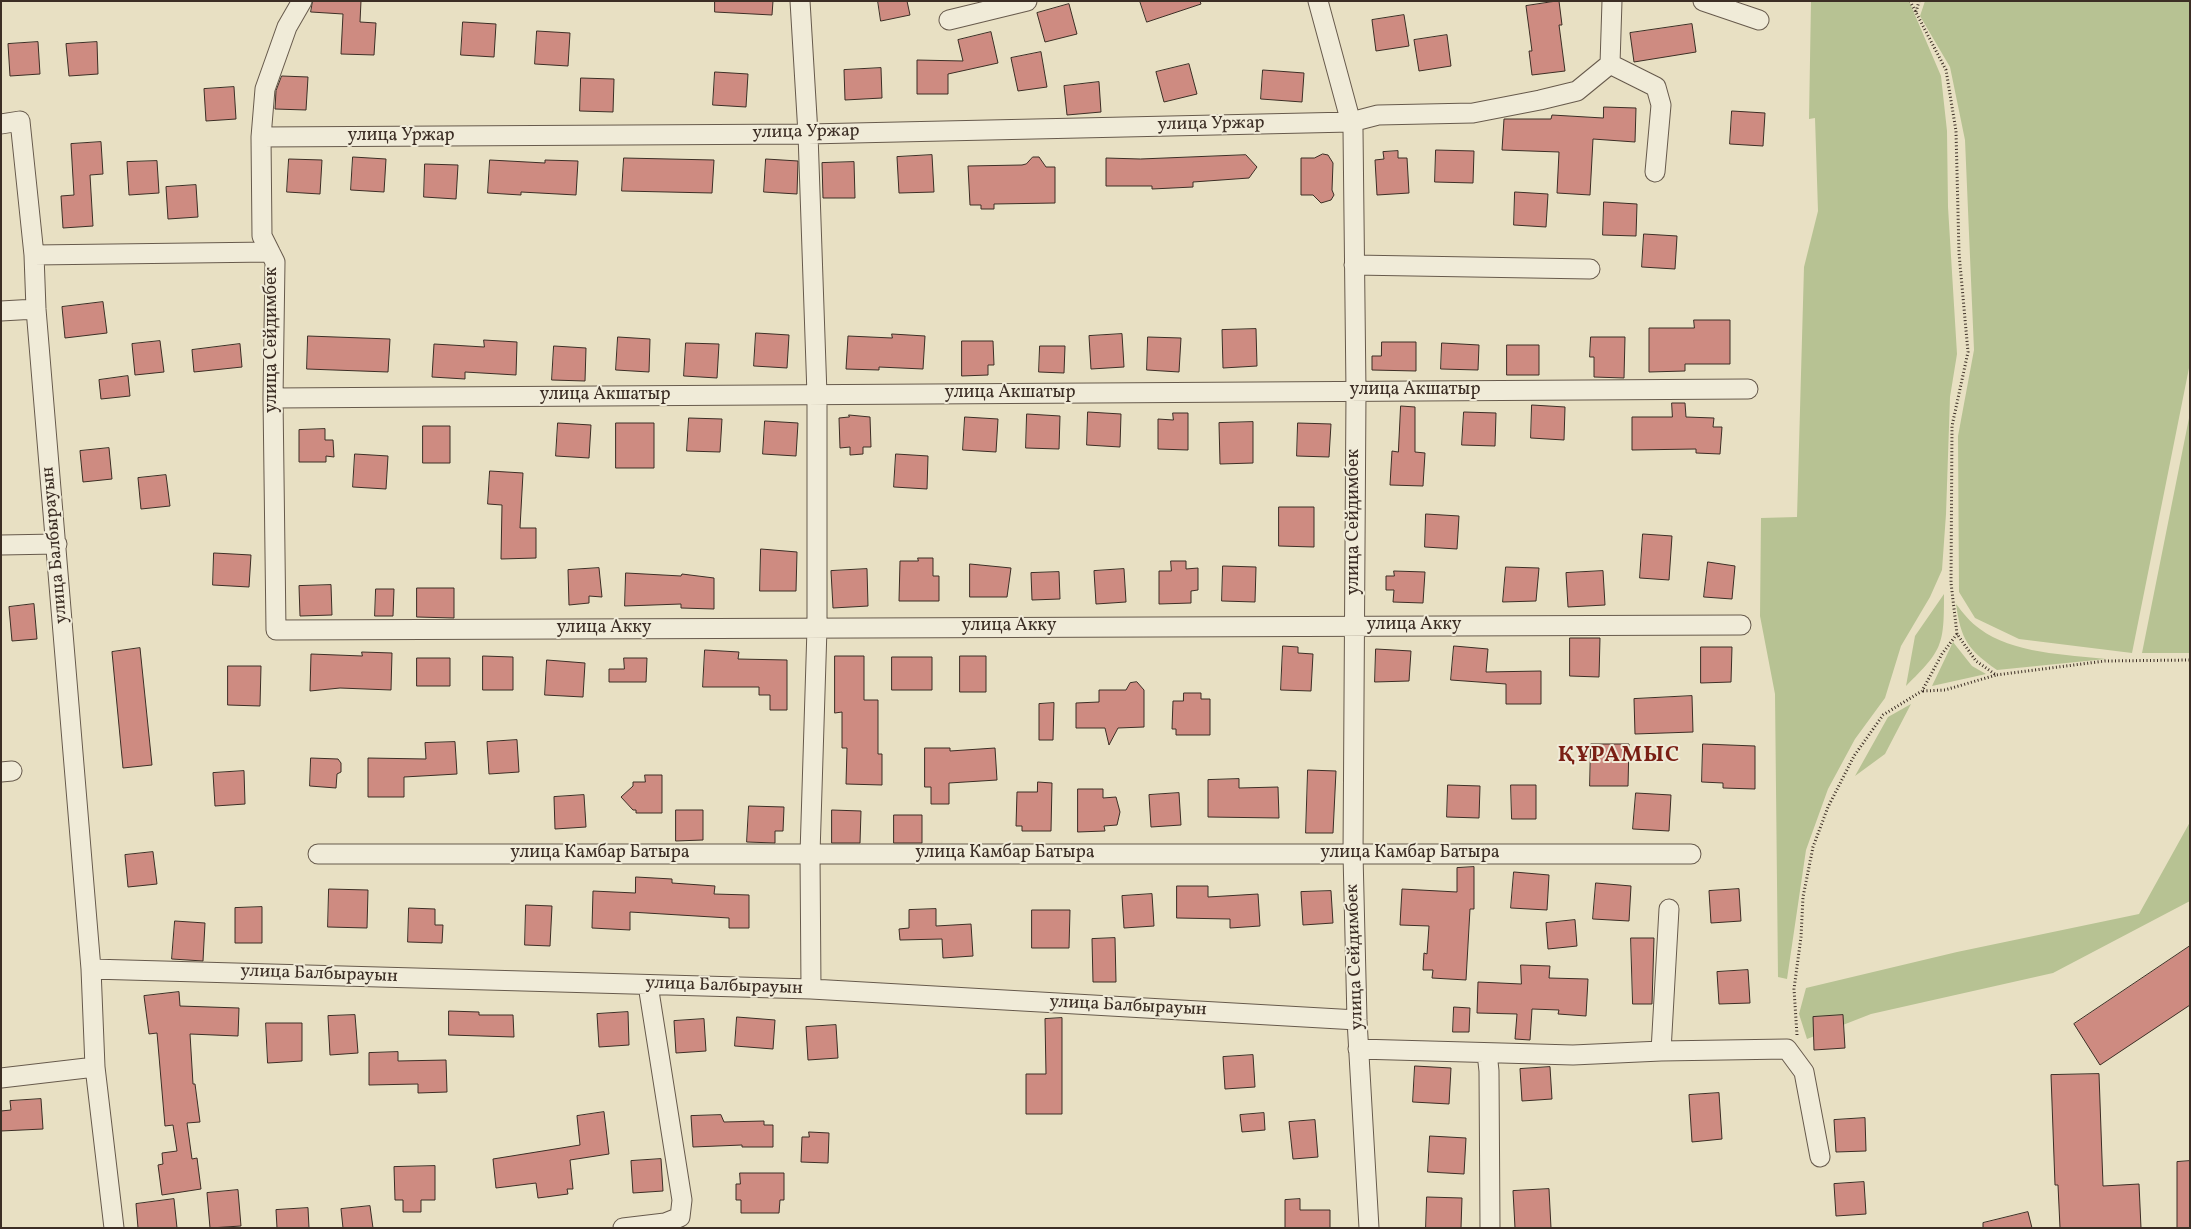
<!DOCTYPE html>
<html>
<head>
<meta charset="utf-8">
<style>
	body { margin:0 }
	#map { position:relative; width:2191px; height:1229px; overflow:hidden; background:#e8e0c3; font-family:Vollkorn,serif }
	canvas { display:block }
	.frame { position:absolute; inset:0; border:2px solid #3c2e25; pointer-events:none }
</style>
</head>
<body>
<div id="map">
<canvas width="2191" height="1229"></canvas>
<div class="frame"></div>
</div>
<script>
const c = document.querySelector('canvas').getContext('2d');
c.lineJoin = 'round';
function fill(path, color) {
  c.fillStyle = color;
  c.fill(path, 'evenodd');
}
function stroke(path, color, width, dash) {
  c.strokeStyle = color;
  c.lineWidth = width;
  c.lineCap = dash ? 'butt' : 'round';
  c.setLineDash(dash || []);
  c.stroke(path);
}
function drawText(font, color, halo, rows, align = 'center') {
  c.font = font + ' Vollkorn,serif';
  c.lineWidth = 4;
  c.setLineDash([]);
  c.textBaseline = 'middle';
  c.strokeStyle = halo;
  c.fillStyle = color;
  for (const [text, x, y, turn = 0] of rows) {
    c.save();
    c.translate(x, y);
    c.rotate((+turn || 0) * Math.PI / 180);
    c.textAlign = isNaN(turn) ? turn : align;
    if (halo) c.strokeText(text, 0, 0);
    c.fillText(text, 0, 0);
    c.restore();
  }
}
fill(new Path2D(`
	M1811,1H1909L1941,76L1947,131L1948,207L1957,354L1950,397L1946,514L1942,570L1930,597L1901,646L1885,698L1855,739L1828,789L1806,850L1787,979L1778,977L1775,694L1760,616L1761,518L1797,517L1804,267L1818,211L1815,118L1809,119Z
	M1925,1H2190V363L2132,653L2019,639L1975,618L1959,592L1958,436L1974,350L1965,140L1950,67L1920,16Z
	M2190,413V653H2142Z
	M1944,594C1944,645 1943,650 1906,686L1915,636Z
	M1956,604C1963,613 1970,622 1980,629C2011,653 2068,655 2106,659L1997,670C1967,649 1961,639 1956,604Z
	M1953,642L1972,666L1986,674L1932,686Z
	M1911,704L1885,754L1855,776L1888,717Z
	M2190,822V901L2053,973L1871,1014L1807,1039L1799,1014L1806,988L1957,952L2139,914Z`), '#b7c293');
const building = new Path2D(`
	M313,1H361L360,22L376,23L374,55L341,54L343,14L311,12Z
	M715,1H773L772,15L715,12Z
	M878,1H907L910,15L881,21Z
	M1140,1H1200L1201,4L1147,22Z
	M1559,1L1562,25H1559L1565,71L1532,75L1529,51H1532L1526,6Z
	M1069,4L1077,34L1045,42L1037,13Z
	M1404,15L1409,46L1376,51L1372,20Z
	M463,22L496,24L494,57L461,55Z
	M1692,24L1696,52L1634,62L1630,33Z
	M537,31L570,33L568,66L535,64Z
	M991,32L998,63L948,74V94H917V60L963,61L958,40Z
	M1447,35L1451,66L1419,71L1414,40Z
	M38,42L40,74L10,76L8,44Z
	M97,42L98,74L69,76L66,44Z
	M1041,52L1047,87L1018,91L1011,58Z
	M1189,64L1197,94L1164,102L1156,72Z
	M881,68L882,98L845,100L844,70Z
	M1263,70L1304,73L1302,102L1261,99Z
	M715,72L748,74L746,107L713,105Z
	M282,76L308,77L306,110L275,109L276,91Z
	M581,78L614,79L613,112L580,111Z
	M1099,82L1101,112L1067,115L1064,86Z
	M234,87L236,119L206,121L204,89Z
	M1604,107L1636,108L1635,142L1593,139L1590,195L1557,193L1559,152L1502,150L1504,119H1551L1552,115L1603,118Z
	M1732,111L1765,113L1763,146L1730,144Z
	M101,142L103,174L90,175L93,226L63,228L61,196L74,195L71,144Z
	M1436,150L1474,151L1473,183L1435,182Z
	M1398,151V158H1407L1409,193L1377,195L1375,160L1384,159L1383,152Z
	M1323,154L1328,155L1333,163L1332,190L1334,195L1331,200L1321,203L1313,195H1301V158H1314Z
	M932,155L934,192L899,193L897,157Z
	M1246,155L1257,167L1249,178L1193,182V187L1152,189V186H1106V158L1140,159Z
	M353,157L386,159L384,192L351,190Z
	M1033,157H1039L1046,167H1055V203L994,204V209H981V205H970L968,166L1022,165L1026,164Z
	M624,158L714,160L712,193L622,191Z
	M289,159L322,160L320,194L287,192Z
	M766,159L798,161L797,194L764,192Z
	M490,160L545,163V160L578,161L576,195L521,192V195L488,193Z
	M157,161L159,193L129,195L127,162Z
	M854,162L855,198H823L822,163Z
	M425,164L458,165L456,199L424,197Z
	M196,185L198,217L168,219L166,187Z
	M1515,192L1548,194L1546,227L1514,225Z
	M1604,202L1637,204L1636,236L1603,235Z
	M1644,234L1677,236L1675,269L1642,267Z
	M103,302L107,333L65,338L62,307Z
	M1694,320H1730V364H1685V371L1649,372V328H1694Z
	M1256,329L1257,366L1223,368L1222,330Z
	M756,333L789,335L787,368L754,366Z
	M892,334L925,336L923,369L879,367V370L846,369L848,336L892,338Z
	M1122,334L1124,367L1091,369L1089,336Z
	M308,336L390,339L388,372L307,369Z
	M618,337L650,339L649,372L616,370Z
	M1148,337L1181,338L1179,372L1147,370Z
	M1591,337H1625L1624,378L1594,377V357H1590Z
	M484,340L517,342L516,375L465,372V379L432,377L434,344L484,347Z
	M160,341L164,372L135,375L132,344Z
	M962,341H993L994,365H988V375L962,376Z
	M1382,342H1416V371L1372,370V356H1381Z
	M686,343L719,344L717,378L684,376Z
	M1442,343L1479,345L1478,370L1441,369Z
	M240,344L242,367L194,372L192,350Z
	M1507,345H1539V375H1507Z
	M554,346L586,348L585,381L552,380Z
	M1040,346H1065L1064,373L1039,372Z
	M128,376L130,396L101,399L99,380Z
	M1672,403H1685L1686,417L1714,418L1713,427H1722L1720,454L1696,453V449L1632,450V417H1672Z
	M1532,405L1565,407L1564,440L1531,438Z
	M1401,406L1415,407V452L1425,453L1423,486L1390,485L1392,451L1398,452Z
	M1088,412L1121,414L1120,447L1087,445Z
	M1464,412L1496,413L1495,446L1462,445Z
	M1173,413H1188V450L1158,449V419L1173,420Z
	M1027,414L1060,416L1059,449L1026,448Z
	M849,415L870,417L871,447H863V454L850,455V447L840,448L839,418L849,417Z
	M965,417L998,419L996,452L963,450Z
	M689,418L722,419L720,452L687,451Z
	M765,421L798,423L796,456L763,454Z
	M1253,422V463L1220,464L1219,423Z
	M558,423L591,425L589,458L556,456Z
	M616,423H654V468H616Z
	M1298,423L1331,424L1329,457L1297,456Z
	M423,426H450V463H423Z
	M325,429V440H333L334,457L326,456V462H299V430Z
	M109,448L112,479L83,482L80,451Z
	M355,454L388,456L386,489L353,487Z
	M896,454L928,456L927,489L894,487Z
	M490,471L523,473L520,528H536V558L501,559L502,505L488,504Z
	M166,475L170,506L141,509L138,478Z
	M1279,507H1314V547L1279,546Z
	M1426,514L1459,516L1457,549L1425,547Z
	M1643,534L1672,536L1669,580L1640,578Z
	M761,549L797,552L796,591H760Z
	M214,553L251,555L249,587L213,585Z
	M918,558H933V576H939V601H899L900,561H918Z
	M1171,561H1186V569L1198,568V590L1191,591V603L1159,604V571H1171Z
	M1708,562L1735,566L1732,599L1704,597Z
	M970,564L1011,568L1007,597H970Z
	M1223,566L1256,567L1255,602L1222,601Z
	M1506,567L1539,568L1536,601L1503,602Z
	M599,568L602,597L589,596V603L569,605L568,570Z
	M867,569L868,606L833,608L831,571Z
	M1124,569L1126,602L1096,604L1094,571Z
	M1394,571L1425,572L1423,603L1393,602L1394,590H1386V576H1394Z
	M1603,571L1605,605L1568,607L1566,573Z
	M1059,572L1060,599L1032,600L1031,573Z
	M626,573L681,576L682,574L714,578V609L681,608V604L625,606Z
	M331,585L332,615L300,616L299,586Z
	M417,588H454V618L417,617Z
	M376,589H394L393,616H375Z
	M34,604L37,639L12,641L9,607Z
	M1570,638H1600L1599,677L1570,676Z
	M1283,646L1298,647V653L1313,654L1311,691L1281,690Z
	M1454,646L1488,649L1486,672L1541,671V704H1506V684L1451,680Z
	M1701,647H1732L1731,682L1701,683Z
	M140,648L152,765L123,768L112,652Z
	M1376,649L1411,651L1409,681L1375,682Z
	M705,650L739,652L738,659L787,660V710H770V695H759V687H703Z
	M362,652L392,653L391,690L340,688L310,691L311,654L362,656Z
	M483,656L513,657V690H483Z
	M835,656H864V700H878V754H882V785L846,784L847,748H842V712L835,713Z
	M960,656H986V692H960Z
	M892,657H932V690H892Z
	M417,658H450V686H417Z
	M624,658H647L646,682H609V669H624Z
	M547,660L585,663L583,697L545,695Z
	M228,666H261L260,706L228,705Z
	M1137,682L1144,690V727L1118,728L1109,745L1105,728H1076V703L1099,702V690H1126L1130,683Z
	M1184,693H1201V699H1210V735H1176V729H1172L1173,701H1183Z
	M1692,696L1693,732L1635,734L1634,699Z
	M1054,703L1053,740H1039V704Z
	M517,740L519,772L489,774L487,742Z
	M455,742L457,774L404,777V797H368V758L426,759L425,743Z
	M1591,744H1629L1628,786H1590Z
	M1703,744L1755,746V789L1723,788V783L1702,782Z
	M925,748H950V751L995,748L997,780L949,783V804H931V787H925Z
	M311,758L338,759L341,763V772L337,774L336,788L310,786Z
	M1308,770L1336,771L1333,833H1306Z
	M244,771L245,804L215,806L213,773Z
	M645,775H662V813H636V810H633L621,797L633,786V782H645Z
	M1239,779V788L1278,787L1279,818L1208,817V780Z
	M1038,782L1052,783L1051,831H1022V826H1016L1017,792H1037Z
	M1448,785L1480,786L1479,818L1447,817Z
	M1511,785H1536V819H1512Z
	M1078,789H1103V798L1116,797L1120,812L1117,825L1104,826L1105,831L1078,832Z
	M1179,793L1181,825L1151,827L1149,795Z
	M1636,793L1671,795L1669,831L1633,829Z
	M584,795L586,827L555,829L554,797Z
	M749,806L784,807L783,831H775V843L747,842Z
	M676,810H703V840L676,841Z
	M832,810L861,811L860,843H832Z
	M894,815H922V843H894Z
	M153,852L157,884L128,887L125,855Z
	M1474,867V909H1470L1466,980L1432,978L1433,970H1423L1424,953L1427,954L1429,926L1400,925L1402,889L1457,892V868Z
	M1514,872L1549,875L1547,910L1511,908Z
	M636,877L672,879V883L715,886L714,894L749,895V928H729V918L630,912V930L592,928L593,891L635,893Z
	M1596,883L1631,886L1629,921L1593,919Z
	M1177,886H1208V897L1258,894L1260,926L1230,928V919L1177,918Z
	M329,889L368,890L367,928L328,927Z
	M1739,889L1741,921L1711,923L1709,891Z
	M1331,891L1333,923L1303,925L1301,892Z
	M1152,894L1154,926L1124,928L1122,896Z
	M526,905L552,906L550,946L525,945Z
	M262,907V943H235V908Z
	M409,908L435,909V925H443L442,943L408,942Z
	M936,909V926L971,924L973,956L943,958L942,939L900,940L899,929L909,928V910Z
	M1032,910H1070L1069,948H1032Z
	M1575,920L1577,946L1548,949L1546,923Z
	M175,921L205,923L203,961L172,959Z
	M1115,938L1116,982H1093L1092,939Z
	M1631,938H1654L1652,1004H1633Z
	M2190,946V1005L2100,1065L2074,1024Z
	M1521,965L1550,966L1549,978L1588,979L1586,1016L1558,1014L1559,1010L1532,1009L1530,1040L1515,1039L1517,1014L1477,1013L1478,982L1521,984Z
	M1748,970L1750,1003L1719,1004L1717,972Z
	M179,992L180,1006L239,1008L238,1036L190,1034L193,1084H195L200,1122L187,1123L192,1159L197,1158L201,1189L162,1195L158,1165L163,1164L162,1153L177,1151L173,1125L165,1126L157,1033L149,1034L144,996Z
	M1454,1007L1470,1008L1469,1032H1453Z
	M449,1011L479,1012V1015H513L514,1037L449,1035Z
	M628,1012L629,1045L599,1047L597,1014Z
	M355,1015L358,1053L330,1055L328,1016Z
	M1843,1015L1845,1048L1814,1050L1813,1017Z
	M737,1017L775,1020L773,1049L735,1046Z
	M1062,1018V1114H1026V1074H1046L1045,1019Z
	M704,1019L706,1051L676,1053L674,1021Z
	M266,1023H302V1061L268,1063Z
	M836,1025L838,1058L808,1060L806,1027Z
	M398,1052V1061L446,1060L447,1092L418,1093V1084L369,1085V1053Z
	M1253,1055L1255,1087L1225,1089L1223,1057Z
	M1415,1066L1451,1068L1449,1104L1413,1102Z
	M1550,1067L1552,1099L1522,1101L1520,1069Z
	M2099,1074L2103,1186L2139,1184L2141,1228H2060L2058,1185H2055L2051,1075Z
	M1719,1093L1722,1139L1692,1142L1689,1095Z
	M41,1099L43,1129L1,1131V1111L11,1110L10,1101Z
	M604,1112L609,1154L570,1160L573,1189H567L568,1194L538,1198L536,1183L496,1188L493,1159L580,1145L577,1116Z
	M1264,1113L1265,1130L1242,1132L1240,1115Z
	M721,1115L724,1122L764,1121V1125H773V1147H742V1145L693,1147L691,1116Z
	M1865,1118L1866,1151L1836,1152L1834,1120Z
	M1315,1120L1318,1157L1293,1159L1289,1122Z
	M809,1132L829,1133L828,1163L801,1162L802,1137H809Z
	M1430,1136L1466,1138L1464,1174L1428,1172Z
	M661,1159L663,1191L633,1193L631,1161Z
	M2190,1161V1228H2177V1162Z
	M435,1166V1200H421V1212H403V1200H395L394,1167Z
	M740,1173H784V1200H780L779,1213H741V1200H736V1184H740Z
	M1864,1182L1866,1214L1836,1216L1834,1184Z
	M1549,1189L1551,1228H1515L1513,1191Z
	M238,1190L241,1226L210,1228L207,1193Z
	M1427,1197L1462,1198L1461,1228H1426Z
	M174,1199L177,1228H138L136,1204Z
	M1300,1199V1210H1330V1228H1285V1200Z
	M370,1206L373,1228H343L341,1209Z
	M308,1208L309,1228H277L276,1210Z
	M2028,1212L2032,1228H1983V1223Z`);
fill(building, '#ce8b81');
stroke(building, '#3c2e25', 1);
const minor = new Path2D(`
	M302,1L287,27L265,89L261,137L262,236L275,262L273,398L276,630L1741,625
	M800,1L808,134L817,395V628L810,854L811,989
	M1318,1L1353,130L1356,392L1353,854L1357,1020L1369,1228
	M1703,1L1759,20
	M949,20L1027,1
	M1610,64L1656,87L1661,105L1655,172
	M1,124L20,121L34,255L36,309L91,969L95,1067L114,1228
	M261,137L808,134L1351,122L1378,115L1473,113L1540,100L1577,91L1610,64L1612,1
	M34,255L270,252
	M1354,265L1590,269
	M1,311L36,309
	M273,398L1748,389
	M1,545L57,544
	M1,772L12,771
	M318,854H1691
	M91,969L811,989L1357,1020
	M1358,1049L1573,1055L1661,1051L1669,909
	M1661,1051L1787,1049L1804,1072L1820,1157
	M1487,1053L1489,1071L1490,1228
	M1,1078L95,1067
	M623,1228L665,1223L680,1217L682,1200L648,985`);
stroke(minor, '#675a4c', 21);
stroke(new Path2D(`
	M1910,1L1946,70L1956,131L1959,253L1968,352L1952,426L1951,583L1957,634L1976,661L1996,675L2105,661L2190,660
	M1916,12L1919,1
	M1923,691L1945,690L1996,675
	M1797,1035L1794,989L1801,937L1803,897L1813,847L1828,807L1854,756L1883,715L1922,691L1942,654L1957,634`), '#3c2e25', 3, [1, 2.5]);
stroke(minor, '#f0ebd8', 19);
drawText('18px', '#3c2e25', '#f0ebd8', [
	["улица Уржар",1211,125,-1],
	["улица Уржар",806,133,-1],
	["улица Уржар",401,137],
	["улица Сейдимбек",273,340,-90],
	["улица Акшатыр",1415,391],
	["улица Акшатыр",1010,394],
	["улица Акшатыр",605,396],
	["улица Сейдимбек",1355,522,-90],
	["улица Балбырауын",56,545,-95],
	["улица Акку",1414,626],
	["улица Акку",1009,627],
	["улица Акку",604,629],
	["улица Камбар Батыра",600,854],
	["улица Камбар Батыра",1005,854],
	["улица Камбар Батыра",1410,854],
	["улица Сейдимбек",1356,957,-92],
	["улица Балбырауын",319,975,2],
	["улица Балбырауын",724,987,2],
	["улица Балбырауын",1128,1007,3]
]);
c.letterSpacing = '1px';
drawText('bold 22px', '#7a1f14', '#f0ebd8', [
	["ҚҰРАМЫС",1619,757]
]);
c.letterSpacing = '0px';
</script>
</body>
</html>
